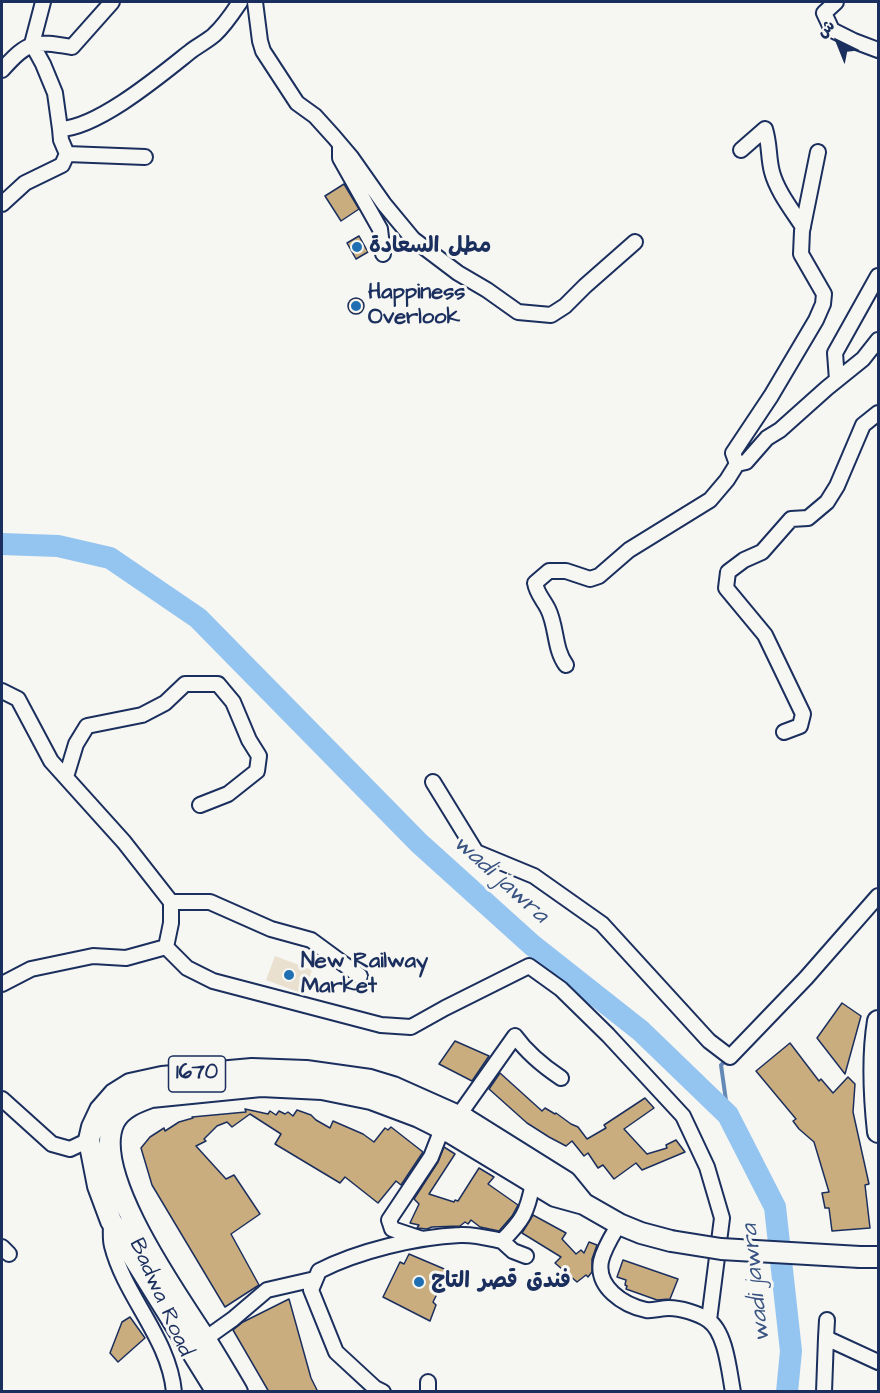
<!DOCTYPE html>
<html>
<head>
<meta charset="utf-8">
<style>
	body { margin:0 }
	#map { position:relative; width:880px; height:1393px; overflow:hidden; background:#f6f6f2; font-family:"Architects Daughter","Playpen Sans Arabic",sans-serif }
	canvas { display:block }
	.frame { position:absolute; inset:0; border:3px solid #1b2f5e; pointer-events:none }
	.north { position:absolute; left:808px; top:12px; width:60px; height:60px; -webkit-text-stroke:4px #f6f6f2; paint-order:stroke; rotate:317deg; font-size:16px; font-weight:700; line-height:24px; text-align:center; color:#1b2f5e }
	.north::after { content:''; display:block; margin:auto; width:21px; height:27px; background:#1b2f5e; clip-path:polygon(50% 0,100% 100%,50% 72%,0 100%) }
</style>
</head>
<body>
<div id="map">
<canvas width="880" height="1393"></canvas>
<div class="frame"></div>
<div class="north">ش</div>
</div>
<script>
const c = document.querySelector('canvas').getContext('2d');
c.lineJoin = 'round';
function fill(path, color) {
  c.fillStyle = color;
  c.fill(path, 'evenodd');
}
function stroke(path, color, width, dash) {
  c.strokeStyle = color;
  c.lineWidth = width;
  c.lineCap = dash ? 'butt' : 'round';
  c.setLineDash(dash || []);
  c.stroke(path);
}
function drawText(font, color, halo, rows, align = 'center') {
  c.font = font + ' "Architects Daughter","Playpen Sans Arabic",sans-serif';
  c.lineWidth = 6;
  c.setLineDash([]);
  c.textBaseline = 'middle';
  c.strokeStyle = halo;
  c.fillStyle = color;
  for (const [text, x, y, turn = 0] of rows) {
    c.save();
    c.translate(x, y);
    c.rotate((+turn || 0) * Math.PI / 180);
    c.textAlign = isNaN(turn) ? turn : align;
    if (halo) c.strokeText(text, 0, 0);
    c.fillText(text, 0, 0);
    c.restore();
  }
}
fill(new Path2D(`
	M275,956L312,970L304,994L266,980Z`), '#e9e0d0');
stroke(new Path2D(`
	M728,1059L721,1065L728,1115`), '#6489b6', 4);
stroke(new Path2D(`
	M2,544L58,546L110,558L198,618L419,843L532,945L641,1031L728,1115L775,1207L791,1351L787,1392`), '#94c5f0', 22);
const building = new Path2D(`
	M344,184L359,209L341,221L325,196Z
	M359,236L368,252L356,259L347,243Z
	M348 306a8 8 0 1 1 16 0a8 8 0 1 1-16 0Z
	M842,1003L861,1016L845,1074L817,1038Z
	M455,1041L489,1056L472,1081L439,1064Z
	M790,1043L819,1081L821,1079L833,1093L848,1077L855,1084L853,1112L869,1184L865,1185L870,1228L832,1231L829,1208H825L822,1193L829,1192L814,1142L799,1129L793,1121L796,1119L756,1071Z
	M500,1073L542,1111L545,1108L555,1114L556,1113L571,1124L578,1127L587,1139L606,1128L604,1125L645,1098L654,1108L624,1129L647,1154L667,1148L666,1145L676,1140L685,1152L642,1170L636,1163L614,1179L603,1165L598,1168L588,1153L584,1156L572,1141L566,1146L549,1137L527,1123L489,1089Z
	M245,1109L268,1114L270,1111L276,1115L279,1111L285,1114L288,1112L293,1116L297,1110L311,1115L316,1120L330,1128L333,1121L363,1134L374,1142L385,1128L388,1130L391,1127L423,1152L401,1185L396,1181L378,1203L345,1177L340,1183L275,1144L281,1134L250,1114L232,1127L227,1122L217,1126L204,1139L206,1141L196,1146L226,1179L234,1175L260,1214L231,1234L259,1285L225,1307L152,1185L141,1148L150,1137L164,1128L165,1131L179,1122L193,1118L192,1117L246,1112Z
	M444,1147L455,1154L429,1194L454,1202L455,1200L458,1201L479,1168L494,1177L488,1184L518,1205L512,1216L499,1231L480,1227L471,1220L468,1224L465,1222L460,1226L432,1227L427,1229L417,1228L419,1225L410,1223L419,1204L414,1199L438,1162Z
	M533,1215L566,1233L562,1239L576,1254L581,1250L584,1253L589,1242L597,1245L592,1259V1272L588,1277L586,1275L577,1282L555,1263L561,1257L522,1233Z
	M409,1254L449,1271L439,1282L442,1284L433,1302L436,1305L430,1321L383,1297L400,1262L404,1264Z
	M623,1260L678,1279L670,1299L657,1300L626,1289L627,1286L625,1285L626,1280L617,1277Z
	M289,1299L311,1378L318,1392H269L233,1330L243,1322Z
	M130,1317L145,1338L118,1362L110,1353L122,1322Z`);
fill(building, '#caad7f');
stroke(building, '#1b2f5e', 1.5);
const minor = new Path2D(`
	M43,2L32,44L43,64L55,93L60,129C98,128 162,74 191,51C199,45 207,41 214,35C225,25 232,14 240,2
	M255,2L260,41L263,51L297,103L315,116L334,137L351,157L384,204L413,239L458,273L487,290L518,312L551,315L565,306L585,286L635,242
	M836,2L824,13L832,30L854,41L878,50
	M2,70C29,40 34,41 72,47L112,2
	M340,144V158L380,229L383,254
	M741,150L765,129C770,145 768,157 772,172C777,191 792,210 803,227
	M818,152L802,231L801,254L824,294L823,304L816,320L771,396L733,453L737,464L746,462L767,438L780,430L827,388L863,359L878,340
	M67,154L145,157
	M2,204L25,183L62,165L67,154L61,140L60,129
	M837,380L835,353L878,276
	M566,665C554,649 557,627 548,609C543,599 537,594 535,583L549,571H566L590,579L599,576L629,550L710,500L727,480L737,464
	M2,691L18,699L51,761L124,842L171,902V923L166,947
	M784,732L800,726L803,714L765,635L726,588L728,572L744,560L762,552L791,519L808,518L827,502L837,486L863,425L878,413
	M66,777L76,744L87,726L142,715L165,703L185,684H218L233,702L249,740L259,756L257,771L228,794L200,805
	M433,782L476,852L534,876L602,924L709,1041L730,1057L806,978L878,896
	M171,902H210L271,929L311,940L360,976
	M166,947L187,968L213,981L381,1025L411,1027L445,1008L529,966L561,989L608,1035L683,1116L707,1167L722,1218L709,1320
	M2,984L31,969L93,956L126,958L166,947
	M2,1099L52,1144L70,1149L89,1140
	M459,1115L515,1036C528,1054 543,1066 561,1078
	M111,1223C111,1230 110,1239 112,1246C125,1297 169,1338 174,1392
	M619,1224C612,1236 604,1248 601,1261C596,1287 623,1305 646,1310C653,1311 661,1308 669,1308C680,1308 698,1313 708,1320C726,1332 729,1371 733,1392
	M422,1239L392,1229L389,1220L431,1157L442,1129
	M502,1241L513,1251L526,1256
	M2,1247L9,1254
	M827,1320L826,1338L878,1362
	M205,1339L233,1319L267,1290L315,1279
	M428,1382V1392
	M383,1392L375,1388L336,1352L311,1290L319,1271C358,1251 416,1237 460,1235C474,1234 488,1238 502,1241C523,1220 527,1213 533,1183
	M824,1392L826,1338`);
const highway = new Path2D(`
	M878,1021C872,1058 874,1095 878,1132
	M860,1257H878
	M217,1392L111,1221L98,1186L89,1140L92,1127L100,1110L114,1094L130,1084L162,1077L252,1069L306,1071L370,1080L393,1087L467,1120L566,1182L584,1204
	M237,1392C226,1373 215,1355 204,1337C176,1294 90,1173 114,1122C121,1108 137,1102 151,1097L261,1086L322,1089L371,1099L419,1117L451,1133L555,1196L584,1204L619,1224L641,1233L671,1241`);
stroke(minor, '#1b2f5e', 18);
stroke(highway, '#1b2f5e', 24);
stroke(minor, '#f6f6f2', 14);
stroke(highway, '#f6f6f2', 20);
const highwayBridge = new Path2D(`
	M671,1241L721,1249L860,1257`);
stroke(highwayBridge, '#1b2f5e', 24, []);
stroke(highwayBridge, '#f6f6f2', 20);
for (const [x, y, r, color] of [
	[357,247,6,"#1f6fb2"],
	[356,306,6,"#1f6fb2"],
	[289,975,6,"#1f6fb2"],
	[419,1282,6,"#1f6fb2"]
]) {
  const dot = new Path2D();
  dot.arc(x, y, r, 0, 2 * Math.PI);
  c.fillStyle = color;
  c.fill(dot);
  stroke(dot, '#f6f6f2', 2);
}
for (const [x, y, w] of [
	[197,1074,57]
]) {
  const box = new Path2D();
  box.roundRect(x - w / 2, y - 18, w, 36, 4.5);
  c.fillStyle = '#f6f6f2';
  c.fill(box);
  stroke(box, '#1b2f5e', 1.5);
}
drawText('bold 21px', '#1b2f5e', null, [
	["1670",197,1074]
]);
drawText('bold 22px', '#1b2f5e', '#f6f6f2', [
	["مطل السعادة",369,247],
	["Happiness",368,293],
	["Overlook",368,318],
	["New Railway",301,962],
	["Market",301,987],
	["فندق قصر التاج",431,1282]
], 'left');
drawText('22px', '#1b2f5e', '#f6f6f2', [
	["Badwa Road",160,1298,66]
]);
drawText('italic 24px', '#395482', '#f6f6f2', [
	["wadi jawra",500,880,42],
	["wadi jawra",757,1283,-96]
]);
</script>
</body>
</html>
